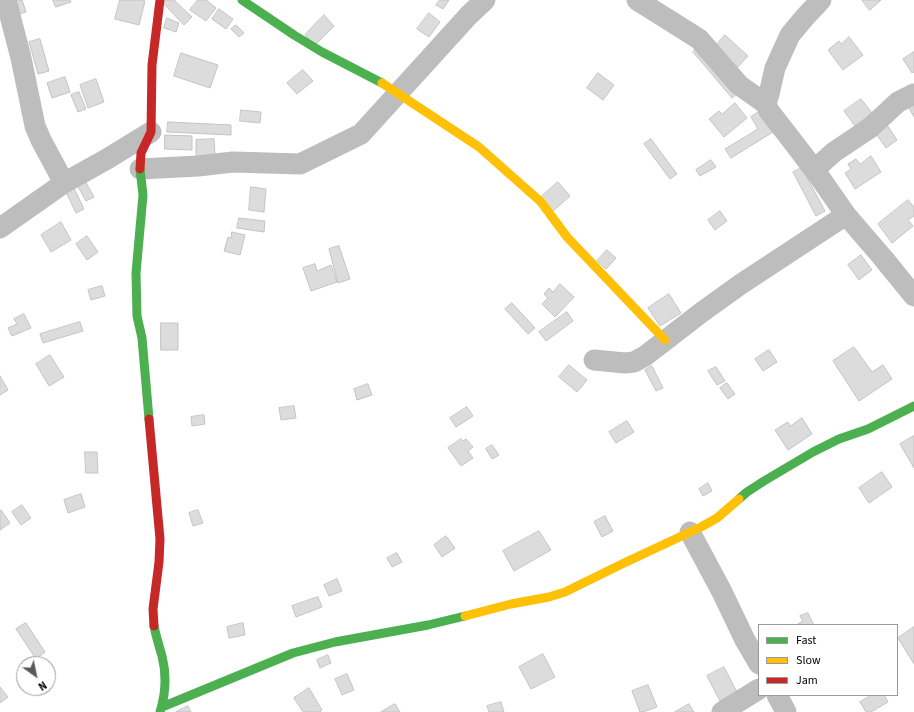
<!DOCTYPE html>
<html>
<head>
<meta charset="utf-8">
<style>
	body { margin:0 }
	#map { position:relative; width:914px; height:712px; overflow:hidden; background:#fff; font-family:"Source Sans 3",sans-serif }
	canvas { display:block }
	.legend { position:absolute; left:758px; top:624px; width:140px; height:72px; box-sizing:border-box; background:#fff; border:1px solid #999; margin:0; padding:5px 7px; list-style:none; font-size:12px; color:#000 }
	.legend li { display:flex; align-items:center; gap:8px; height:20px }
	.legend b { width:20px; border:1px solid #999 }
	.north { position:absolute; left:16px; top:656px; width:40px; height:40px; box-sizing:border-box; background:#fff; border:1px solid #999; border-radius:50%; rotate:147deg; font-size:11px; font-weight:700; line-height:16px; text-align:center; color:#000 }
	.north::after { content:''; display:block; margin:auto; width:14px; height:18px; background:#595959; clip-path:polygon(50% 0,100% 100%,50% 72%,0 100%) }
</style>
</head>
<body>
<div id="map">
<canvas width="914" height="712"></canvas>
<ul class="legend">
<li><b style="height:5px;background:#4caf50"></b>Fast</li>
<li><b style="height:5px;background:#ffc107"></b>Slow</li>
<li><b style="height:5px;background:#c62828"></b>Jam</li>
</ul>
<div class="north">N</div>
</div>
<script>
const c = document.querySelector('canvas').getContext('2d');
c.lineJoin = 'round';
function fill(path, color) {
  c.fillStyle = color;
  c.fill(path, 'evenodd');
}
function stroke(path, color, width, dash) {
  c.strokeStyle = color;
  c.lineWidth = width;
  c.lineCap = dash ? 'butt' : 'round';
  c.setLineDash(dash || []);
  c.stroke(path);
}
const building = new Path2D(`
	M9,0H22L26,12L12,16Z
	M53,0H70L71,2L56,7Z
	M120,0H141L145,1L139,25L115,19Z
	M166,0H174L192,17L184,25L163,3Z
	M198,0H206L216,8L206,21L190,10Z
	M440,0H449L443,9L436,5Z
	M862,0H881L870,10Z
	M219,9L233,19L226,29L212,19Z
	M429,13L440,22L429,37L417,29Z
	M324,15L334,26L315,45L305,35Z
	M167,18L179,23L176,32L164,28Z
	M236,25L244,33L239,37L231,29Z
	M725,35L748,56L735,70L713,49Z
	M849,37L863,55L843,70L828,50L839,41L841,44Z
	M40,39L49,71L38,74L29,42Z
	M700,46L739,92L732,98L693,52Z
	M914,52V72L912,73L903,59Z
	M181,53L218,65L210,88L174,76Z
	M303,70L313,81L297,94L287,83Z
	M598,73L614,85L603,100L587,88Z
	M65,77L70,92L52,98L47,83Z
	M96,79L104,102L88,108L80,85Z
	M79,92L86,109L78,112L71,95Z
	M861,99L872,113L855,126L844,111Z
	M914,100V117L907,104Z
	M735,103L747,118L724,137L709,119L719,111L722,114Z
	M241,110L261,112L260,123L240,121Z
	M760,111L773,132L731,158L725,149L758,129L751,117Z
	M168,122L231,125V135L167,132Z
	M887,125L897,140L886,148L875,132Z
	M165,135L192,136V150L165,149Z
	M214,139L215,155L196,156V140Z
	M651,139L677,174L670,179L644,144Z
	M871,156L881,172L855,189L845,173L851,169L848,164L856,159L860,164Z
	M711,160L716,167L700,176L696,170Z
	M802,168L825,211L816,216L793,172Z
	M84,179L94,197L86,201L76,183Z
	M558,182L570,196L553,211L541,197Z
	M72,184L84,209L76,213L64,188Z
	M251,187L266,189L264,212L249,210Z
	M908,200L914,207V216L908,220L913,226L892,243L878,224Z
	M720,211L727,221L715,230L708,220Z
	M239,218L265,221L264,232L237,228Z
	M61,222L71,240L51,252L41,235Z
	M232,232L245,235L240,255L224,251L228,237L231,238Z
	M87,236L98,252L87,260L76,244Z
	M339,246L350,279L338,283L329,249Z
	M607,250L616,258L606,269L597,261Z
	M861,255L872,270L859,280L848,265Z
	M315,264L317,271L331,265L337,282L311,291L303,268Z
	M560,284L574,297L555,317L542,304L548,298L544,294L549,288L553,292Z
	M102,286L105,296L91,300L88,290Z
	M669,294L681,313L660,326L648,308Z
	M512,303L535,328L528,334L505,309Z
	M567,312L573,321L546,341L539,332Z
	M24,314L31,328L12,336L8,328L17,324L14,319Z
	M80,322L83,331L43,343L40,334Z
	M161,323H178V350H161Z
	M854,347L872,372L883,365L892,379L859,401L833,361Z
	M769,350L777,362L763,371L755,359Z
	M50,355L64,377L49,386L36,364Z
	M569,365L587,380L577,392L559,377Z
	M652,366L663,388L656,391L645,370Z
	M716,367L725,381L717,385L708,371Z
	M0,376L8,390L0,395Z
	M727,383L735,394L728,399L720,388Z
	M368,384L372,395L357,400L354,389Z
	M294,406L296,418L281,420L279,408Z
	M467,407L473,416L456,427L450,418Z
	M204,415L205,424L192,426L191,417Z
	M802,418L812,434L788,450L775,430L788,422L790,426Z
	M627,421L634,432L616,443L609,432Z
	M914,436V468L900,444Z
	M461,439L463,441L466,439L473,447L468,451L473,458L461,466L448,448Z
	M492,445L499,455L492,459L486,449Z
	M85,452H97L98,473H86Z
	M882,472L892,487L869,503L859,488Z
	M708,483L712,491L703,496L699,489Z
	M81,494L85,507L68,513L64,500Z
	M22,505L31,518L21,525L12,512Z
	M1,510L10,523L0,530V511Z
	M198,510L203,523L193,526L189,513Z
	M605,516L613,531L602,537L594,522Z
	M539,531L551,550L514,571L503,551Z
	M446,536L455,548L442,557L434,545Z
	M397,553L402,562L392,567L387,558Z
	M337,579L342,591L329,596L324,585Z
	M318,597L322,607L296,617L292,606Z
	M808,613L814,625H796L803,621L800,616Z
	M26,623L45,652L36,659L16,629Z
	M243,623L245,635L229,638L227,627Z
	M914,627V664L898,638Z
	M543,654L555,677L531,689L519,667Z
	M328,655L331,663L320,668L317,660Z
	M724,667L737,692L720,701L707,676Z
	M347,674L354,690L342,695L335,679Z
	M648,685L657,707L643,712H640L632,691Z
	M0,687L8,697L0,703Z
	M309,688L322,710L320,712H303L294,698Z
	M872,695H884L888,702L871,712H866L860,702Z
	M501,702L504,712H489L487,706Z
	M395,704L400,712H381Z
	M689,704L694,712H675Z
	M188,706L191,712H176Z`);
fill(building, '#dcdcdc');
stroke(building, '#c4c4c4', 1);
stroke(new Path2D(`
	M6,0L21,58L35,126L41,140L64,183
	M637,0L699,39L739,85L766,104
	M821,0L805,17L790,35L775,68L769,94L766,104L769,111L790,138L816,172L846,215L883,258L914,296
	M140,169L198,166L233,162L300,164L361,134L469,15L485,0
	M814,170L834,152L870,128L898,102L914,94
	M0,228L64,183L107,159L151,132
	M594,360L625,363L634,362L645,356L702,312L741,284L846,215
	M690,532L722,592L745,640L759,664
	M777,695L786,712
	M722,712L759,689`), '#bdbdbd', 21);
stroke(new Path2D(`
	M242,0L294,35L322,52L382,83
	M140,169L143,195L136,273L137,316L142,338L149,419
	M739,499L747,492L764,481L813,452L839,439L868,429L914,406
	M154,626C156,636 159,646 162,656C167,676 166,693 160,712
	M162,707L293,653L335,642L428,625L465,616`), '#4caf50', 9);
stroke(new Path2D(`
	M382,83L479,147L541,202L567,237L665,340
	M465,616L511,604L549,597L565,592L624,563L701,527L717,518L739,499`), '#ffc107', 9);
stroke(new Path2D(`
	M140,169L141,153L151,132L152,65L160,0
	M149,419L160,539L159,562L153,609L154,626`), '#c62828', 9);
</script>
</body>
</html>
